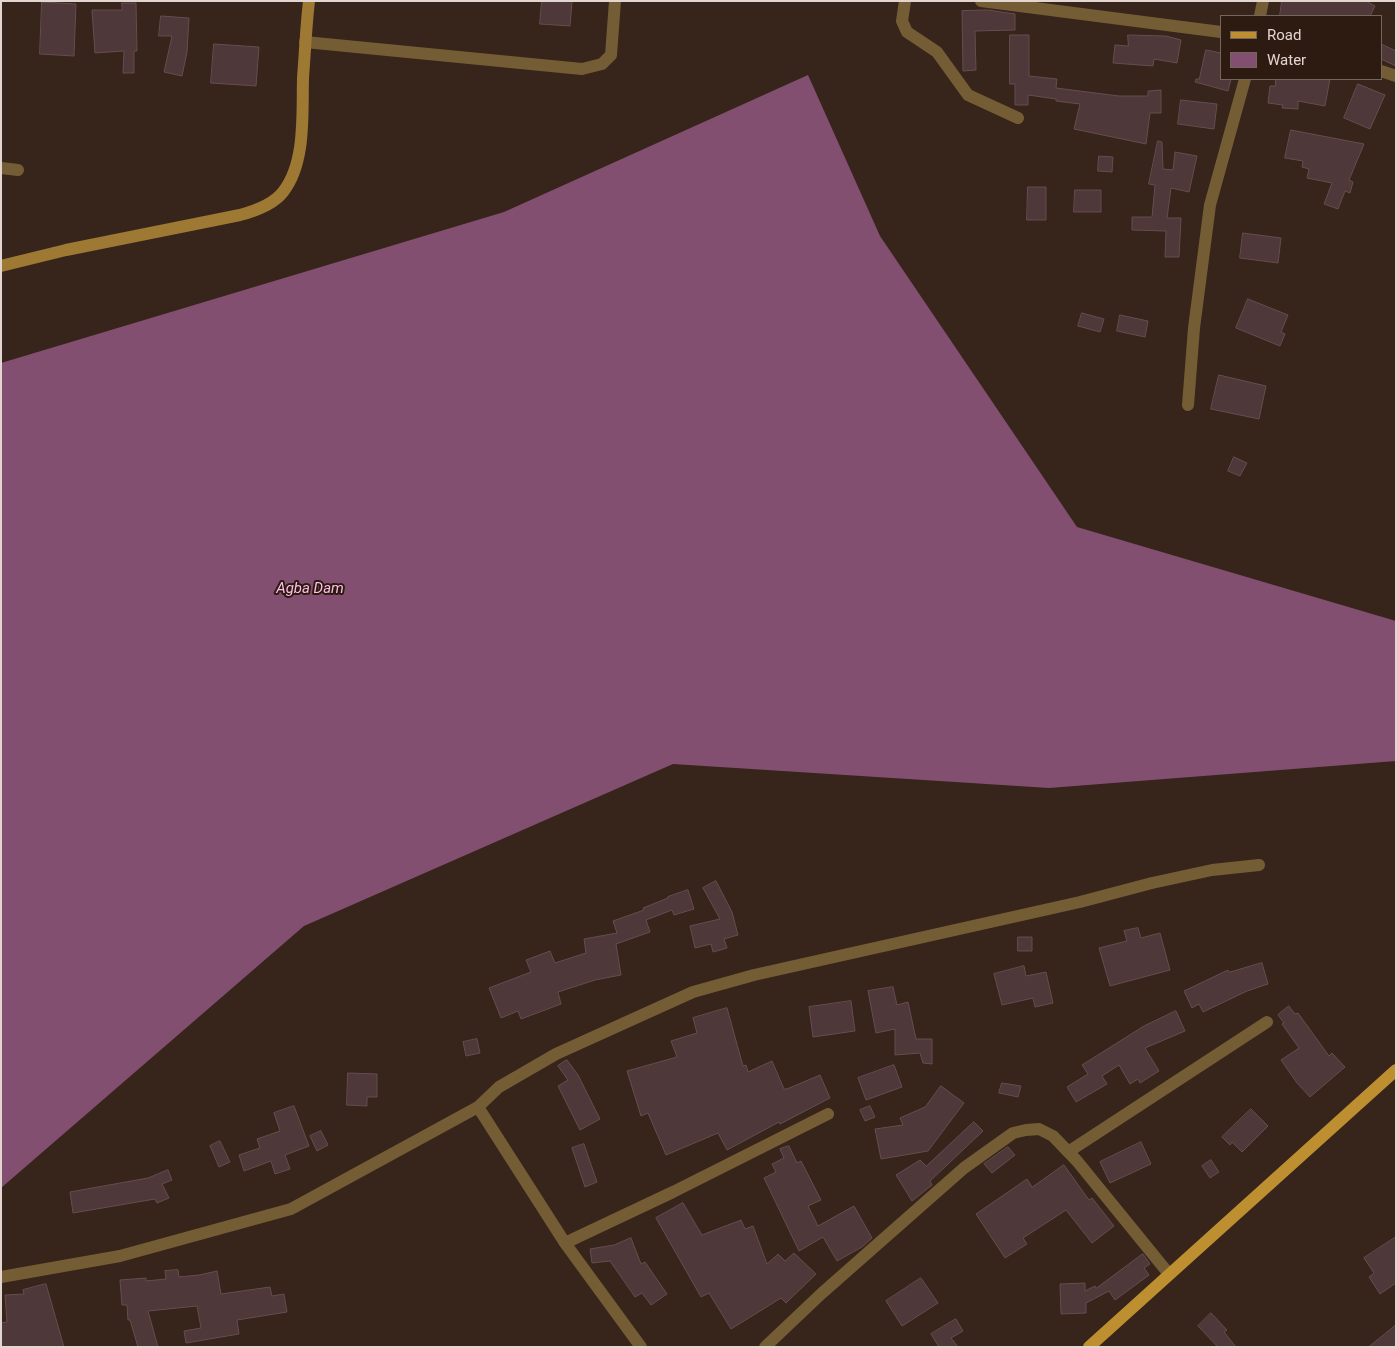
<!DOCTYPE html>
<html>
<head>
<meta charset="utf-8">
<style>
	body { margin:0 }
	#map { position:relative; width:1397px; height:1348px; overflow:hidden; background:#37241b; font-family:Roboto,sans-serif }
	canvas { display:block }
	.frame { position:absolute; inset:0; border:2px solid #e3d6d0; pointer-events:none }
	.legend { position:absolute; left:1220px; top:15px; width:162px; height:65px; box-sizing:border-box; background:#2d1a11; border:1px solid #76655d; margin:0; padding:6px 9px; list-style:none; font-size:15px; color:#e3d6d0 }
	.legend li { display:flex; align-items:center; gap:10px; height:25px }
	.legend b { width:25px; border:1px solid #76655d }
</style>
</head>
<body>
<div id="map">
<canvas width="1397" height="1348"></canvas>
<div class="frame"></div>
<ul class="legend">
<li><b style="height:6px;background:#be8f30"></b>Road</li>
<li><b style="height:14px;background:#824f71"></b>Water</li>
</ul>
</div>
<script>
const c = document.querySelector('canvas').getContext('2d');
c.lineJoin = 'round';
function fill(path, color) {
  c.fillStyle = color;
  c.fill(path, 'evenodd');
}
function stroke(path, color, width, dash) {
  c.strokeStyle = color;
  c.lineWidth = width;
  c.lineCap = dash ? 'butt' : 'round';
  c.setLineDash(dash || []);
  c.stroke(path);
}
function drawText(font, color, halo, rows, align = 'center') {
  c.font = font + ' Roboto,sans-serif';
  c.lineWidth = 4;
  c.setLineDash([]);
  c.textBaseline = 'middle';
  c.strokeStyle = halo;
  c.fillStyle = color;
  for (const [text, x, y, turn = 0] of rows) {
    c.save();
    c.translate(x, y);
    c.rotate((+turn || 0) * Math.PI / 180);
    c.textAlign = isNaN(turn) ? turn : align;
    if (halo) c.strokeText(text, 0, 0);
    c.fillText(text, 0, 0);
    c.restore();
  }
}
fill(new Path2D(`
	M808,75L880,236L1077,527L1396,621V761L1049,788L673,764L304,926L1,1188V363L504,212Z`), '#824f71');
const building = new Path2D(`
	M542,1H572L570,26L540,24Z
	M1282,1H1366L1375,6L1370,16H1280Z
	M42,2L76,4L74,56L40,54Z
	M122,3H136L137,51H134V73H123L124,51L95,53L92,10H122Z
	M988,10L1015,14V30L975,31L976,70L963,71L962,11Z
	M161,16L189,18L187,52L182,76L164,72L172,36H159Z
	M1010,35H1029V76L1057,79L1056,88L1119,96H1148V91L1161,90V113H1150L1146,144L1074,129L1080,104L1056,101V99L1028,95V105H1015V84H1010Z
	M1128,35L1166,36L1181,40L1177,63L1154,59L1153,66L1113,63L1115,45L1128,46Z
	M214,44L259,47L256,86L211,83Z
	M1381,44L1396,51V66L1381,59Z
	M1206,50L1221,53V79H1231L1228,91L1195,82L1196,79H1199Z
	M1276,79H1330L1325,106L1298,101V109L1282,108L1283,105L1268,103L1270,86H1275Z
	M1358,84L1385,95L1370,129L1344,118Z
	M1181,100L1217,104L1214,129L1178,124Z
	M1291,130L1364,144L1349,180L1353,182L1350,193L1345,191L1338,209L1324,204L1332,183L1307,178L1309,169L1302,167L1303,161L1285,158Z
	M1158,141L1162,142L1163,169L1173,170L1175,152L1197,156L1189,192L1171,188L1167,218H1181L1179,257H1165L1166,231L1132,230V217H1152L1155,185L1149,184Z
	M1099,156L1113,157L1112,172L1098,171Z
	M1028,187H1046V220H1027Z
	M1075,190H1101V212H1074Z
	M1243,233L1281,238L1278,263L1240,258Z
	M1248,299L1288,315L1281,332L1285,334L1280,346L1236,328Z
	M1082,313L1104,319L1100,332L1078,326Z
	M1120,315L1148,321L1145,337L1117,331Z
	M1219,375L1266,386L1259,419L1211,409Z
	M1234,457L1247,463L1240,476L1228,471Z
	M716,881L732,912L738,935L724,939L727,948L713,952L711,944L695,948L690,926L720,919L703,888Z
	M688,890L694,909L674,915L672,910L646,920L650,932L616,944L621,975L595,980L558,992L561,1004L521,1019L518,1011L501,1018L489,988L531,972L526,960L550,951L555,963L586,953L584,939L617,933L613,921L644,910L643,908L668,898V897Z
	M1138,928L1141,938L1160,933L1170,970L1110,986L1099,948L1127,941L1124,931Z
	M1018,937H1032V951H1018Z
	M1262,963L1268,984L1247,991L1203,1012L1199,1004L1192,1008L1184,991L1228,970L1229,972Z
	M1024,966L1026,976L1046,972L1053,1003L1035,1007L1033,998L1002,1005L994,974Z
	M893,987L897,1005L908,1002L916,1039H932V1064L923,1063L920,1053L895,1055V1029L876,1033L868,991Z
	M851,1001L855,1031L813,1037L809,1007Z
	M1289,1006L1295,1014L1298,1013L1329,1056L1332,1053L1345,1067L1310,1097L1297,1083L1281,1060L1299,1048L1282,1024L1284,1023L1278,1015Z
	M727,1008L743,1066L746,1065L748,1072L772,1061L784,1089H787L820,1075L830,1098L780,1124L779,1122L727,1150L718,1133L666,1155L648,1113L641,1116L627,1071L677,1057L671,1041L697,1033L693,1018Z
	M1176,1011L1185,1031L1145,1048L1159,1071L1140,1083L1138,1079L1130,1084L1119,1065L1102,1076L1107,1084L1076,1102L1067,1087L1088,1074L1082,1065L1144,1026Z
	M477,1039L480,1053L466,1056L463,1042Z
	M567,1060L578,1075L600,1119L580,1130L558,1086L568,1080L558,1066Z
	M894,1065L902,1087L866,1100L858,1078Z
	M348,1073L377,1074V1097H367V1106L347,1105Z
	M1002,1083L1021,1086L1018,1097L999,1093Z
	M941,1086L964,1103L928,1151L881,1159L875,1129L903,1125L900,1118L925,1107Z
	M294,1106L309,1146L285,1155L290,1169L275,1174L271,1161L244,1171L239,1155L260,1148L257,1139L280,1131L274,1113Z
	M870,1106L875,1117L865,1121L860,1110Z
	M1251,1109L1268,1126L1242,1152L1232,1142L1230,1145L1222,1137Z
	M974,1122L983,1131L930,1181L932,1185L912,1201L896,1175L920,1160L926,1166Z
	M321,1131L328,1145L317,1151L310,1136Z
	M220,1141L230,1162L219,1167L210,1146Z
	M1141,1142L1151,1164L1110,1183L1100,1162Z
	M584,1144L597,1182L585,1187L572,1148Z
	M789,1146L797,1163L801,1161L821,1200L808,1206L818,1226L854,1206L872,1238L862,1247L837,1261L823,1237L799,1251L764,1178L776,1172L772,1164L784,1158L780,1149Z
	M1008,1147L1015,1155L992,1173L984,1164Z
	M1211,1160L1219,1172L1210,1178L1202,1166Z
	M1064,1165L1089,1200L1092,1198L1114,1226L1092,1243L1066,1210L1023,1238L1027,1244L1005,1258L976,1214L1027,1179L1032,1187Z
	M168,1170L172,1180L162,1184L169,1198L157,1203L155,1199L73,1213L70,1192L148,1178Z
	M683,1203L702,1235L741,1220L745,1229L753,1226L767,1264L778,1254L785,1261L794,1253L816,1274L786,1303L781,1298L731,1329L709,1293L701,1297L656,1218Z
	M1396,1237V1283L1380,1294L1369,1277L1374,1273L1364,1258Z
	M631,1238L641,1264L645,1262L667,1294L651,1305L642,1293L635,1297L610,1261L592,1263L590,1249L614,1245Z
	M1143,1254L1150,1264L1144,1268L1149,1275L1115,1300L1109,1291L1086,1303V1313L1061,1314L1060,1284L1085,1283V1291L1095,1286L1096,1288Z
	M178,1270L179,1277L199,1275L217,1271L221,1294L270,1287L272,1296L284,1294L287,1312L237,1320L239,1334L186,1343L184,1331L201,1328L197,1306L148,1311L158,1347H138L130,1320H128L127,1305H122L120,1280L146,1278V1281L166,1279L165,1271Z
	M921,1278L938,1303L902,1326L886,1301Z
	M46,1284L64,1347H1V1323L7,1322L5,1295L24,1294L23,1290Z
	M1211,1313L1227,1330L1224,1332L1236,1347H1218L1198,1326Z
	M956,1319L963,1331L951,1338L958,1347H939L931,1334Z
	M1396,1325V1347H1369Z`);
fill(building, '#4f383a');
stroke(building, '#664d4f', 1);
stroke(new Path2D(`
	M905,1L902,21L907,32L937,52L968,95L1018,118
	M981,1L1221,32
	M1260,16L1263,1
	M305,42L582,69L602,64L611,55L615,1
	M1381,71L1396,76
	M1,168L18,170
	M1188,405L1194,328L1210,205L1245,79
	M478,1107L565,1243L641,1347
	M1068,1152L1267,1022
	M565,1243L673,1192L828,1114
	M1,1277L120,1256L291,1209L478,1107L499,1087L556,1054L693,992L754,975L1080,902L1152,883L1212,870L1259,865
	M765,1347L821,1294L964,1168L1013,1133L1026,1130L1039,1129L1053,1136L1077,1161L1169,1274`), '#745d34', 12);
stroke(new Path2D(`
	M1,266L66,250L240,215C255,211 273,205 283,192C306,163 302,114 303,78C305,52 306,27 309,1`), '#9e7934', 12);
stroke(new Path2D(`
	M1089,1347L1396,1070`), '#be8f30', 12);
drawText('italic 15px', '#febde7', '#2d1a11', [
	["Agba Dam",310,589]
]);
</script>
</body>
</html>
